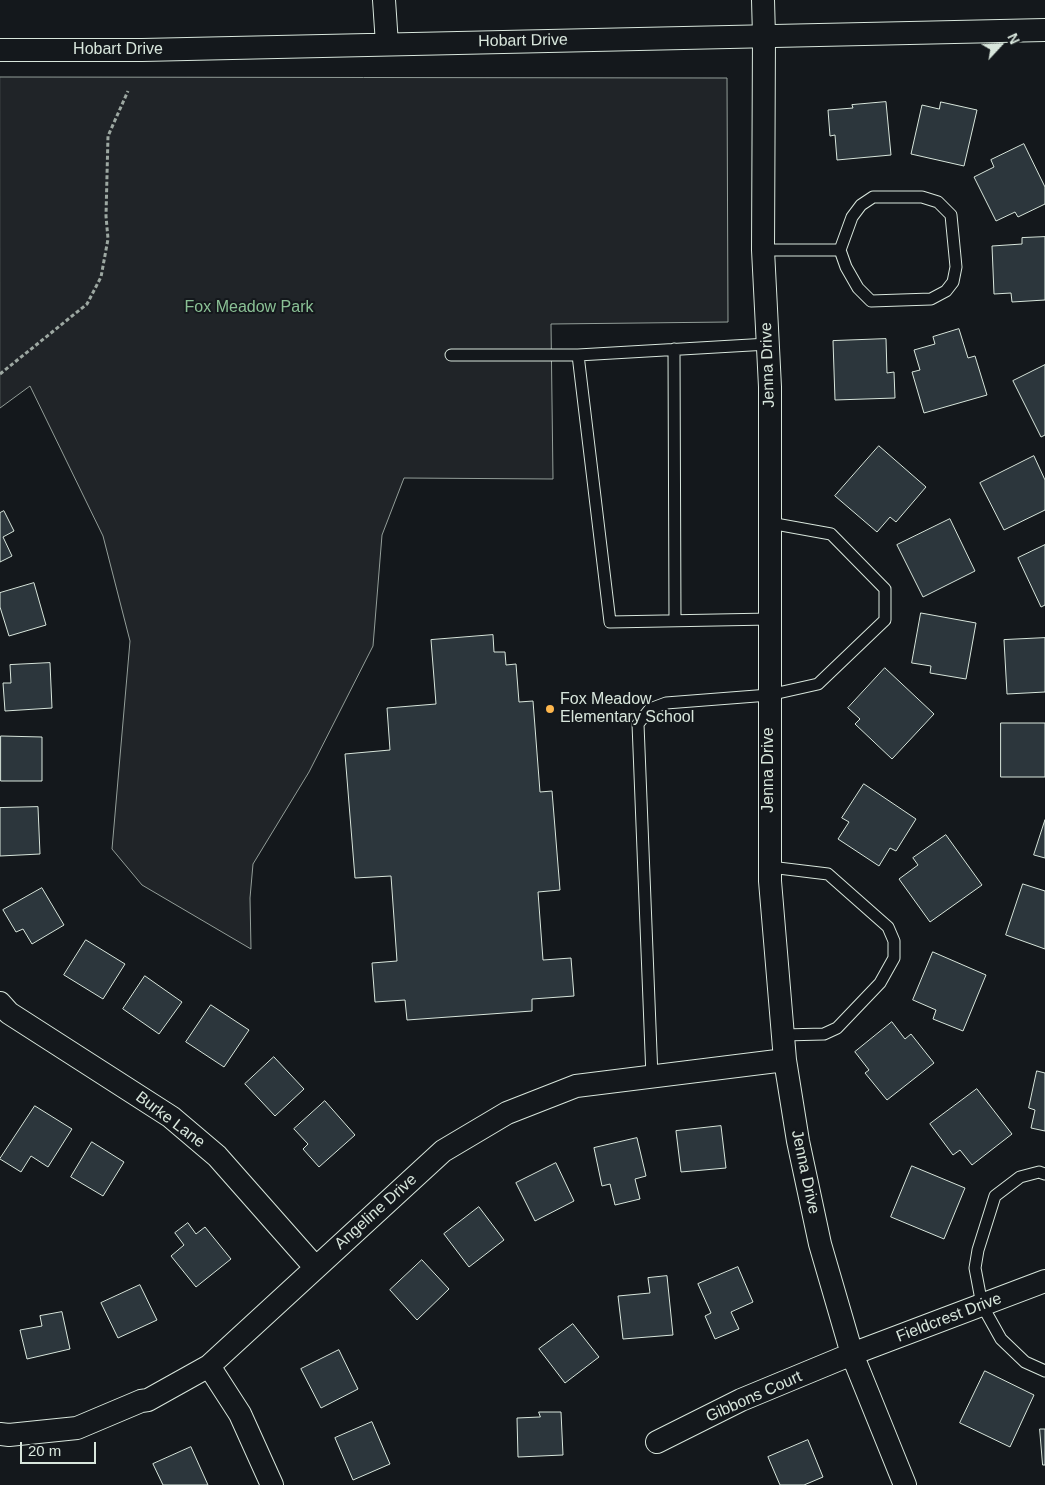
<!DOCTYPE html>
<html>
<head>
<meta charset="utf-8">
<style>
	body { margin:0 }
	#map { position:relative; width:1045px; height:1485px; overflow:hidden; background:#14181c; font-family:Helvetica,sans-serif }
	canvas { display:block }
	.north { position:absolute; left:975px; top:20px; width:50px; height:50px; -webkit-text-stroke:4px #14181c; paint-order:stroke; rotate:65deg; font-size:14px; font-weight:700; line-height:20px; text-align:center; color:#d8e6dc }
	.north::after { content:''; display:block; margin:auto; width:18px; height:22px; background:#d8e6dc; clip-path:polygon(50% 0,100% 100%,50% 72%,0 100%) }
	.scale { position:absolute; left:20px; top:1442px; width:76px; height:22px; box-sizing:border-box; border:2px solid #d8e6dc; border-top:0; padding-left:6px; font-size:15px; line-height:18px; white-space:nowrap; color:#d8e6dc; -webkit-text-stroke:4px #14181c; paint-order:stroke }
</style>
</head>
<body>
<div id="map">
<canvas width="1045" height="1485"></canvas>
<div class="north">N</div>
<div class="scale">20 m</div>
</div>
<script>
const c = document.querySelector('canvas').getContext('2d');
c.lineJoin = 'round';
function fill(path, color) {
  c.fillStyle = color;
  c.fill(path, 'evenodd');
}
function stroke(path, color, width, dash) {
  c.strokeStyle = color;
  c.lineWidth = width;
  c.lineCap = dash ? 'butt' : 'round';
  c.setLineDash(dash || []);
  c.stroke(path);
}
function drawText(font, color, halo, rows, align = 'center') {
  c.font = font + ' Helvetica,sans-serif';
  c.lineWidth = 4;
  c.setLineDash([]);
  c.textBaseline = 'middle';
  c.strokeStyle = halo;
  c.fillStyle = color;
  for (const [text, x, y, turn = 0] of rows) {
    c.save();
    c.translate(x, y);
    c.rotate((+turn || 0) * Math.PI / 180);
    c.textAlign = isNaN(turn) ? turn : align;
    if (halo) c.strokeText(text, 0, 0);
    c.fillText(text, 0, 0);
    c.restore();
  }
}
const green = new Path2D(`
	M0,77L727,78L728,322L551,324L553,479L404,478L382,535L373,646L309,772L253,864L250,898L251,949L142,885L112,849L130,641L103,536L30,386L0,408Z`);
fill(green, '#202428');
stroke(green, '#939e99', 1);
const building = new Path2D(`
	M886,102L891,155L837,160L835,135L830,136L828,110L853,108L852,105Z
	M941,102L977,110L964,166L911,154L922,105L939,109Z
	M1024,144L1045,187V204L1018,217L1015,212L996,221L974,177L994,167L991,160Z
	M1045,237V300L1012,302L1011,293L994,294L992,246L1022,244V238Z
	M959,329L968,358L975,356L987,395L924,413L912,372L920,370L914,350L935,344L933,337Z
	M886,339L887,373L894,372L895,398L835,400L833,341Z
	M1045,365V435L1041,437L1013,381Z
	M879,446L926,487L896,522L890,517L877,532L835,496Z
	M1034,456L1045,480V510L1004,530L980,483Z
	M4,511L14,531L3,537L12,556L0,562V513Z
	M950,519L975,571L923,597L897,545Z
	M1045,545V605L1041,607L1018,558Z
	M34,583L46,625L9,636L0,607V593Z
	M921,613L976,623L966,679L930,673L931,666L912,663Z
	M493,635L494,652H505L506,665L516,664L519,702L533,701L540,792L552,791L560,890L538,892L543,960L571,958L574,996L532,999V1011L407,1020L405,1000L375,1002L372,963L397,961L391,876L355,878L345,754L390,750L387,708L436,704L431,640Z
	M1045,638V692L1007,694L1004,640Z
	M50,663L52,708L5,711L3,683H11L10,665Z
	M885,668L934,714L892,759L855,724L860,719L848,708Z
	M1001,723H1045V777H1001Z
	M1,736L42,737V781H1Z
	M864,784L916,819L896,851L890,848L879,866L838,839L849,822L842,818Z
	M38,807L40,854L0,856V808Z
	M1045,820V858L1034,855Z
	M946,835L982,885L930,922L899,879L918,865L913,858Z
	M1023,884L1045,891V949L1006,935Z
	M42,888L64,925L32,944L23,929L16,932L3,910Z
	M86,940L125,964L103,999L64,975Z
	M933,952L986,975L963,1031L933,1019L936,1010L913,1000Z
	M145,976L182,1002L159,1034L123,1009Z
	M211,1005L249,1030L224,1067L186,1042Z
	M892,1022L905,1039L911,1034L934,1063L887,1100L865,1073L869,1070L855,1052Z
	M274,1057L304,1089L275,1116L245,1084Z
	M1037,1071L1045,1073V1131L1031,1128L1035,1110L1029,1108Z
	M977,1089L1012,1134L972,1165L960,1150L953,1155L930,1124Z
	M325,1101L355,1135L319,1167L303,1149L308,1144L294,1129Z
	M35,1106L72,1129L48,1167L31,1156L21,1172L0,1159Z
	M721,1126L726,1168L681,1172L676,1131Z
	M637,1138L646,1176L635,1179L640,1199L615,1205L610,1184L602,1186L594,1148Z
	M92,1142L124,1162L103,1196L71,1177Z
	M556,1163L574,1201L535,1221L516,1183Z
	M912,1166L965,1188L944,1239L891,1217Z
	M479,1207L504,1240L469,1267L444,1234Z
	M188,1223L196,1234L205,1227L231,1259L196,1287L171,1256L184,1245L175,1233Z
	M422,1260L449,1289L417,1320L390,1290Z
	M738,1267L753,1302L731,1312L739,1329L715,1339L705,1316L711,1313L698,1284Z
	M667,1276L673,1335L623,1339L618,1296L650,1293L648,1278Z
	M140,1285L157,1320L118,1338L101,1303Z
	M62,1312L70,1349L27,1359L20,1330L42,1326L40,1316Z
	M573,1324L599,1357L565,1383L539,1349Z
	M339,1350L358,1389L321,1408L301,1369Z
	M985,1371L1034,1395L1010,1447L960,1423Z
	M539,1412H561L563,1455L518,1457L517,1418L540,1417Z
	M372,1422L390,1464L353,1480L335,1438Z
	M1040,1429H1045V1465H1043Z
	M808,1440L823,1477L804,1485H780L768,1457Z
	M191,1447L208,1485H163L153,1464Z`);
fill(building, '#2c363c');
stroke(building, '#d8e6dc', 1);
const lane = new Path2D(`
	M873,197H922L938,202L951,215L956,267L953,282L946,291L931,299L871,301L858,288L846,267L840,250L852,217L861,205Z
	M763,250H840
	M768,344L578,355L610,622L770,619
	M674,349L675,621
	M451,355H578
	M770,867L828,874L888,927L894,941V958L880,983L837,1028L824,1034L783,1035
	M652,1077L638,724L650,709L666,703L769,695L818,684L885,620V589L831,534L770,523
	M1045,1174L1039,1172L1020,1177L995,1196L978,1250L975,1268L982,1305L1001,1339L1025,1362L1045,1371`);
const street = new Path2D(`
	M384,0L387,44
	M763,0L764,36L763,250L770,387V881L785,1060L798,1141L820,1244L852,1354L905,1485
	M0,50H142L1045,30
	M0,1003L9,1013L171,1117L217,1156L315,1267
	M209,1366L240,1414L272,1485
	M0,1434L9,1435L77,1428L141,1401L148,1400L209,1366L443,1151L507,1113L576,1086L785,1060
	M657,1442L741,1400L852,1354L1045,1281`);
stroke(lane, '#d8e6dc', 13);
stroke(street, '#d8e6dc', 24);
stroke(new Path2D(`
	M0,374L87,304L101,277L108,239L106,216L108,136L128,91`), '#9da8a2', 3, [4, 2.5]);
stroke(lane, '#14181c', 11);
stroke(street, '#14181c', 22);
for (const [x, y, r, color] of [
	[550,709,5,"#ffb74d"]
]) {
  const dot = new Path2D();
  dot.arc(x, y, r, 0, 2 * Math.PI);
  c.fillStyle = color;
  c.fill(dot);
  stroke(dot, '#14181c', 2);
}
drawText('16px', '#d8e6dc', '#14181c', [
	["Hobart Drive",523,41,-1],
	["Hobart Drive",118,50],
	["Jenna Drive",768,365,-92],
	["Jenna Drive",769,770,-90],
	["Burke Lane",170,1120,37],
	["Jenna Drive",805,1172,78],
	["Angeline Drive",376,1212,-42],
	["Fieldcrest Drive",949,1318,-21],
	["Gibbons Court",754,1397,-24]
]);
drawText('16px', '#8ac095', '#14181c', [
	["Fox Meadow Park",249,308]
]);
drawText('16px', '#d8e6dc', '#14181c', [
	["Fox Meadow",560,700],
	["Elementary School",560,718]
], 'left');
</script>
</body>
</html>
